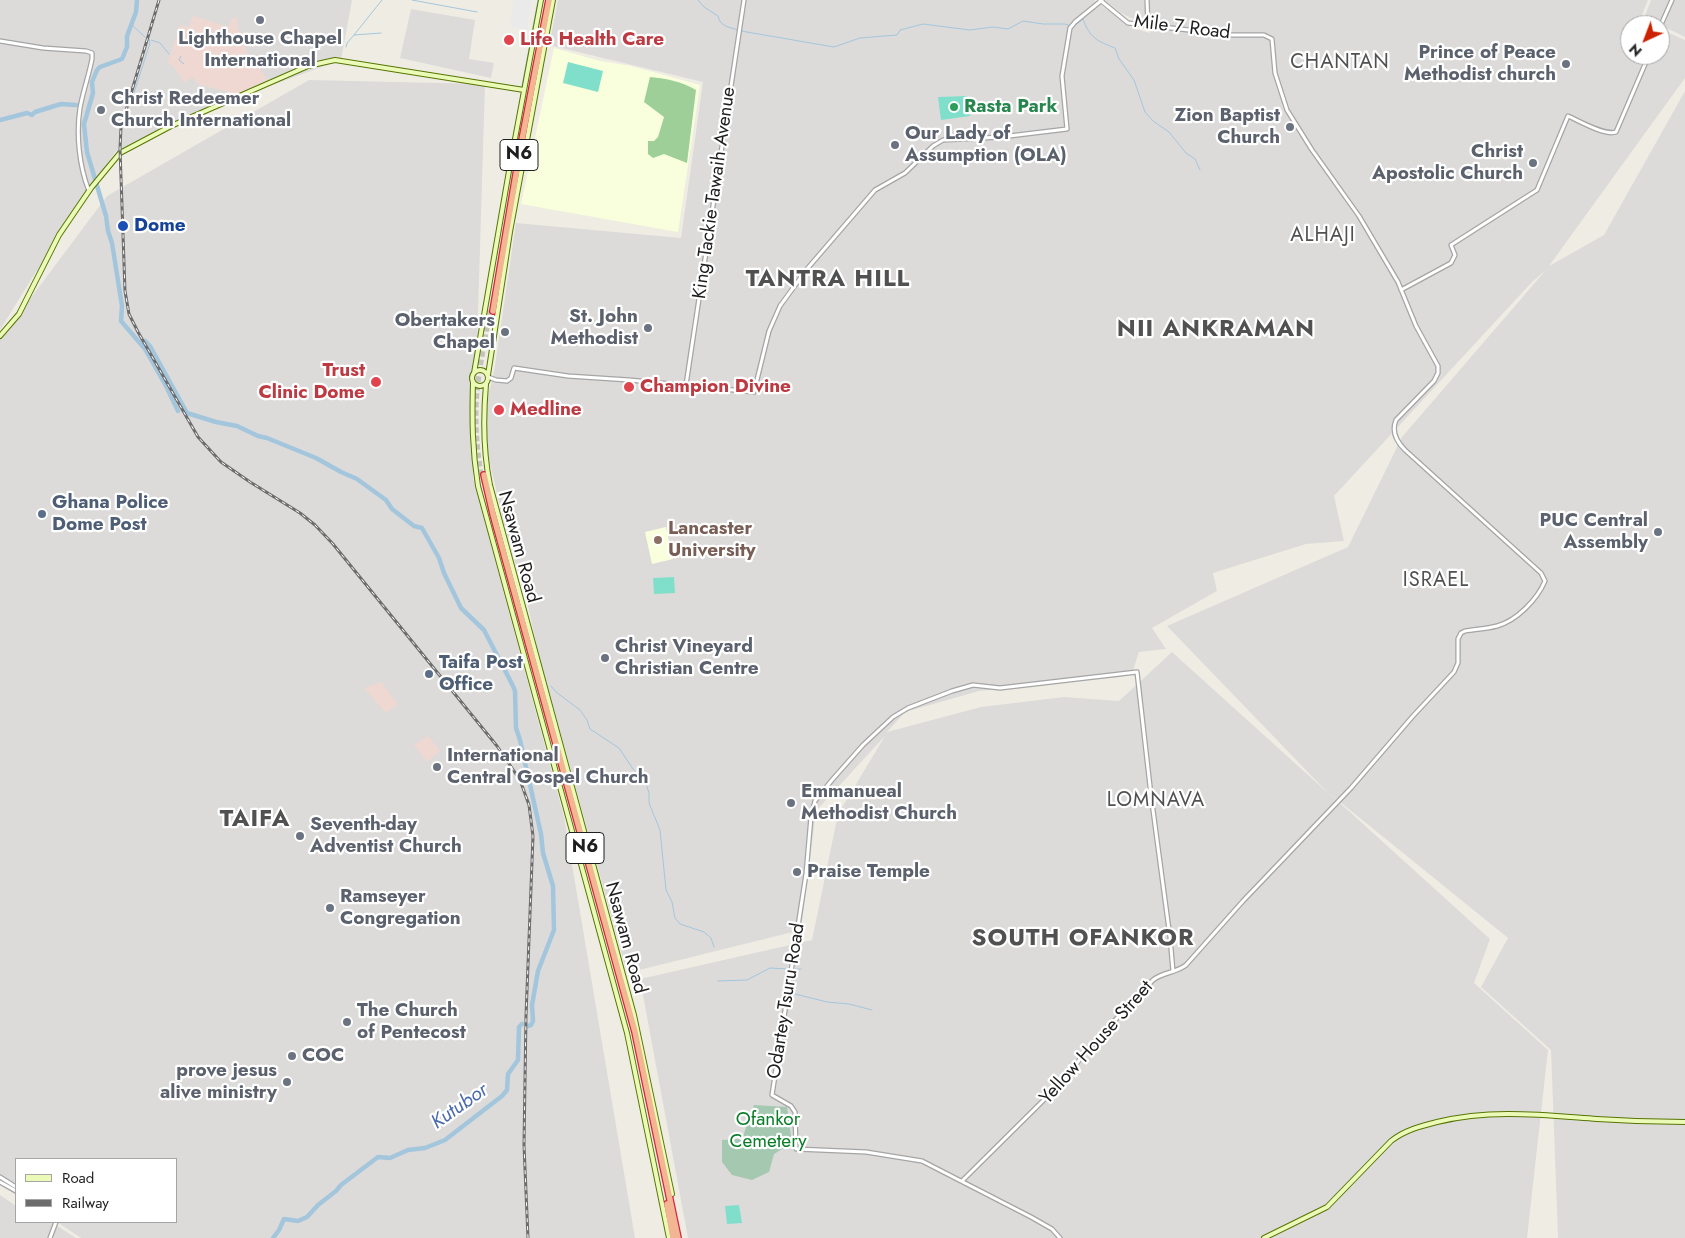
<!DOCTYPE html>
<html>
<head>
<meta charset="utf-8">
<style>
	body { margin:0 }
	#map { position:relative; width:1685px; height:1238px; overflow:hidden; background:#efede3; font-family:Jost,sans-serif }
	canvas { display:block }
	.legend { position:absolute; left:15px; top:1158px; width:162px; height:65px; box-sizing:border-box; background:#fff; border:1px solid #a5a5a5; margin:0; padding:6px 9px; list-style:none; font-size:15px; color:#1e1e1e }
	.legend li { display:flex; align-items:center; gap:10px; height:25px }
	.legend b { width:25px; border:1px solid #a5a5a5 }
	.north { position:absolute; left:1620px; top:15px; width:50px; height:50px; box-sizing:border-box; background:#fff; border:1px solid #a5a5a5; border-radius:50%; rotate:223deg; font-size:14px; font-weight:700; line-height:20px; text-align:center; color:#1e1e1e }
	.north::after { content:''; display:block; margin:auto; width:18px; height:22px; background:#cb2200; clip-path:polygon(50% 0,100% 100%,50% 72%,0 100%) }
</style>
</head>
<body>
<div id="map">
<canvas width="1685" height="1238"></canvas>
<ul class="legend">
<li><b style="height:6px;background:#ebfab6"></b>Road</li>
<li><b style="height:6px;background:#6c6c6c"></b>Railway</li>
</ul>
<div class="north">N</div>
</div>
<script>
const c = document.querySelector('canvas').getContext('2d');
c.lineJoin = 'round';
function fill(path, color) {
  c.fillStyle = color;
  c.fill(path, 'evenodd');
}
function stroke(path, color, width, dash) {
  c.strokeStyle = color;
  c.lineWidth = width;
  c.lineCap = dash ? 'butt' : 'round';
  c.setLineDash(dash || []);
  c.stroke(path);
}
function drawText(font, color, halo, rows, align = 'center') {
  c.font = font + ' Jost,sans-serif';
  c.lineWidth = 4.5;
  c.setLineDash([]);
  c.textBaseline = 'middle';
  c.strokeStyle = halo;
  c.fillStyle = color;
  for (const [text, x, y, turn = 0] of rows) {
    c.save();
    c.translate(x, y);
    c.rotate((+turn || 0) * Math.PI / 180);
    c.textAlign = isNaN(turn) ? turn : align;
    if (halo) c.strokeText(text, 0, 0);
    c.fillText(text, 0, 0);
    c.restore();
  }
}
fill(new Path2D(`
	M0,0H352L341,60L192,114L115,152L34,275L0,330Z
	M558,0H1094L1132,28L1150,33L1146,0H1648L1642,15L1644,18L1651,0H1685V37L1646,18L1655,25H1630V55H1660V29L1685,40V78L1549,266L1604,235L1685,91V1238H1558L1551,1050L1481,987L1508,938L1329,793L1490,939L1474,983L1548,1050L1527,1238H688L640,979L812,940L838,814L885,736L816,811L801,930L627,973L538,652L528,606L506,532L488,455L486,404L494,372L516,223L681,238L703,82L549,45ZM1545,271L1402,437L1348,547L1167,626L1328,793L1172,652L1119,701L1064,697L981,707L887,732L905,712L979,691L1121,677L1132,673L1139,652L1166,649L1152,628L1217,591L1213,573L1306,544L1344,541L1334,496L1532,282Z
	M1105,0H1144L1148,26L1121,13Z
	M411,9L475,20L469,59L494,63L491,78L400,58Z
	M309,80L485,84L473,478L564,817L635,1238H81L57,1222H176V1159H16V1195L0,1184V339L107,196Z
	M0,1195L16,1206V1222H51L76,1238H0Z`), '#dcdbda');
fill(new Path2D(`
	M193,16L229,27L232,18H237L238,30L246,38L244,43L250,62L260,69L267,80L232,97L228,92L198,84L192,77L185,83L173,66L168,63L180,25L189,27Z
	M381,682L398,704L386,713L364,688Z
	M428,736L440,751L427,762L414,745Z`), '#f0d8d2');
fill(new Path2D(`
	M554,48L600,61L631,66L700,85L678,232L521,204Z
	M666,527L673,559L652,564L645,532Z`), '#f9ffdc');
fill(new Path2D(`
	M650,77C667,79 681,81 696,90L687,163L664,154L653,158L648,154V141H654L658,137L664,117L644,102Z`), '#9ecf98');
fill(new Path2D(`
	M754,1105L787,1107L792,1143L774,1154L769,1172L752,1180L732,1175L722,1162V1140L742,1139Z`), '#a4c8b0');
fill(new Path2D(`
	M568,62L603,71L598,92L563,83Z
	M967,96L970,116L941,120L938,97Z
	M674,577L675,593L654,594L653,578Z
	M739,1205L742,1223L727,1224L725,1206Z`), '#80dfca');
fill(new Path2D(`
	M514,0H532L527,30L510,26Z`), '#eaeaea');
stroke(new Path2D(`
	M412,0L477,12
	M698,0L704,7L718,16C720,26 728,27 738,30
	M132,25L145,37
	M741,31L834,47L860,38L897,35L900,30L923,24L970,30L993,27L1008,29L1023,21L1043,24H1065L1073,27L1083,19C1090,38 1097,41 1115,48L1119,59L1134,80L1145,112L1153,121L1169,132L1186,153L1195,159L1200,170
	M354,35L382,0
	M151,40L160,43L169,54
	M346,47L347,43L354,35L381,33
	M181,56L179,60L184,64
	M522,86L538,0
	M131,102L150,43L149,39
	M139,343L140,341
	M551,686L556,692L580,710L587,720L590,729L619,748L633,769L645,781L649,793V803L660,830L666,890L672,902L675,918L680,924L704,932L711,938L714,947
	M801,969H795L791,993L827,1002L849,1004L872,1010
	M718,981L747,980L770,968L789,969`), '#a3c6dd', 1);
stroke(new Path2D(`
	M137,0L136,12L127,36V47L122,59L100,67L97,70L92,82L93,93L84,124L87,152L106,216L108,231L112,243L122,306L121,321L145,349L166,386L178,411
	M0,120L27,113L32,115L35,112L61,104L76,105
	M145,341L150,346L187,413L216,422L237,426L258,436L267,438L316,458L341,472L357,479L386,500L392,509L414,526L422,528L439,558L444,573L461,608L484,630L513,686L515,691L516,728L520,740L541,834L543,853L553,886L554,930L538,971L532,1005L533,1021L531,1025L528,1026
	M273,1238L279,1230L284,1219L298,1221L307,1217L318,1205L336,1191L341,1185L378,1157L390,1158L408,1150L425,1148L445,1140L502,1096L507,1090L508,1074L518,1060L519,1027L522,1024`), '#a3c6dd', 4.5);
stroke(new Path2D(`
	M481,475C477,451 475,427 476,402C478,371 485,340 490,310`), '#c5c4bc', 5.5, [5.5, 3]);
const tertiary = new Path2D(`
	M1147,0L1148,26
	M1660,27L1672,0
	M0,41L43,48L86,51L92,53V59C89,75 83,91 80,108C76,134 79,166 89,191
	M1401,290L1451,263L1455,255L1451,245L1537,190L1568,116C1579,121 1605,136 1616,132L1649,55
	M488,377L496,380L507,381L511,378L514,368L568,376L629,380L754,392L769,331L780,306L807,269L875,190L905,173L933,146L943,140L1001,137L1067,129L1062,76L1070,28L1075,22L1102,0
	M686,385L744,0
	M0,1177L16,1187
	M962,1181L1067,1077L1085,1052L1153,980C1163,972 1176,973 1186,965L1243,901L1351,788L1413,716L1454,672L1458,663V639L1461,633L1465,631C1475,629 1486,629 1497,626C1516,621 1537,600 1545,581L1541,573L1405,450C1397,442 1391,432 1396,420L1434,381L1438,373V366L1416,326L1398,282L1359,216L1312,150L1287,110L1275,73L1272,39L1264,35H1232L1128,23L1100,0
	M0,1182L16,1191
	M50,1238L56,1222
	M1060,1238L1052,1229L1031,1217L922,1161L866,1152L796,1149L795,1112L791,1106L772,1095L806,874L811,817L815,801L832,780L863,745L893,717L908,708L952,691L973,685L1000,688L1137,672L1151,795L1170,937L1173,971`);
const secondary = new Path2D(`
	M0,336L19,314L59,235L91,188L120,153L171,126L308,66L335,60L524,90
	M472 378a8 8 0 1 1 16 0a8 8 0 1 1-16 0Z
	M474,373L509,171L541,0
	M488,375L510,232L553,0
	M473,382C472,419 472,449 478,486L627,1033L669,1238
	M486,384C483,419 483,451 490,485L634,1015L672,1194
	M1264,1238L1327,1207L1391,1141C1405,1130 1421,1126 1437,1122C1492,1109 1541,1115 1597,1119C1626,1121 1656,1122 1685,1122`);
const trunk = new Path2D(`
	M493,311L521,145L549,0
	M484,475L493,514L635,1032L678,1238
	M667,1204L673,1238`);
stroke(tertiary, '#a5a5a5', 5.5);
stroke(secondary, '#567504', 6);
stroke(trunk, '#db2242', 8);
stroke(tertiary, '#fff', 3);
stroke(secondary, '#ebfab6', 4);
stroke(trunk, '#f2b693', 5.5);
const rail = new Path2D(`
	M159,0L121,127L120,149L125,291L129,314L138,332L198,437L221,462L250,482L300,513L315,525L333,544L497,746L520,780L529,805L533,836L526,1016L524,1145L528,1238`);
stroke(rail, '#6c6c6c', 3);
stroke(rail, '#fff', 1, [4]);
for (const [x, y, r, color] of [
	[260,20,5,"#6b7280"],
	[509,40,6,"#e0444e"],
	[1566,64,5,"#6b7280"],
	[954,107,5,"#2e9e5b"],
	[101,110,5,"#6b7280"],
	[1290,127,5,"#6b7280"],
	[895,145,5,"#6b7280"],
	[1533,163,5,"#6b7280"],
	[123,226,6,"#1a4fb4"],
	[648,328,5,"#6b7280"],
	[505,332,5,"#6b7280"],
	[376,382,6,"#e0444e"],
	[629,387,6,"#e0444e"],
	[499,410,6,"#e0444e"],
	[42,514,5,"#5c6f8a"],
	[1658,532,5,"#6b7280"],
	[658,540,5,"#8d6e63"],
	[605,658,5,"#6b7280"],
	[429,674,5,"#5c6f8a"],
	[437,767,5,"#6b7280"],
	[791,803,5,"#6b7280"],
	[300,836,5,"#6b7280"],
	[797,872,5,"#6b7280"],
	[330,908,5,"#6b7280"],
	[347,1022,5,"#6b7280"],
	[292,1056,5,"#6b7280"],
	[287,1082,5,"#6b7280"]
]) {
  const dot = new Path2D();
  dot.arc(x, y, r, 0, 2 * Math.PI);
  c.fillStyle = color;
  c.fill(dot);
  stroke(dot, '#fff', 2);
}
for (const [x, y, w] of [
	[519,155,38],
	[585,848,38]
]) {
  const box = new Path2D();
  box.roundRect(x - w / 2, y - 15.5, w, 31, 4);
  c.fillStyle = '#fff';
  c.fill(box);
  stroke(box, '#1e1e1e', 1);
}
drawText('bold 18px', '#1e1e1e', null, [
	["N6",519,155],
	["N6",585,848]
]);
drawText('19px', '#1e1e1e', '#fff', [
	["Mile 7 Road",1182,28,7],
	["King Tackie Tawaih Avenue",715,193,-82],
	["Nsawam Road",518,547,75],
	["Nsawam Road",625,938,75],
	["Odartey Tsuru Road",787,1001,-81],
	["Yellow House Street",1097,1043,-48]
]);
drawText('bold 19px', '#5b616d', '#fff', [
	["Lighthouse Chapel",260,39,"center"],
	["International",260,61,"center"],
	["Prince of Peace",1556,53,"right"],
	["Methodist church",1556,75,"right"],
	["Christ Redeemer",111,99],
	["Church International",111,121],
	["Zion Baptist",1280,116,"right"],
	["Church",1280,138,"right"],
	["Our Lady of",905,134],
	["Assumption (OLA)",905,156],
	["Christ",1523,152,"right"],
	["Apostolic Church",1523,174,"right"],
	["St. John",638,317,"right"],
	["Methodist",638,339,"right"],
	["Obertakers",495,321,"right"],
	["Chapel",495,343,"right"],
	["PUC Central",1648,521,"right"],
	["Assembly",1648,543,"right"],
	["Christ Vineyard",615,647],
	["Christian Centre",615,669],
	["International",447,756],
	["Central Gospel Church",447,778],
	["Emmanueal",801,792],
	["Methodist Church",801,814],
	["Seventh-day",310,825],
	["Adventist Church",310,847],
	["Praise Temple",807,872],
	["Ramseyer",340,897],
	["Congregation",340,919],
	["The Church",357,1011],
	["of Pentecost",357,1033],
	["COC",302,1056],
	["prove jesus",277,1071,"right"],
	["alive ministry",277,1093,"right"]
], 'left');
drawText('bold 19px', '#be3a42', '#fff', [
	["Life Health Care",520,40],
	["Trust",365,371,"right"],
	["Clinic Dome",365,393,"right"],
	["Champion Divine",640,387],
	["Medline",510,410]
], 'left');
drawText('bold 19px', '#27864d', '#fff', [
	["Rasta Park",964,107]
], 'left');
drawText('bold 19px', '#164399', '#fff', [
	["Dome",134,226]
], 'left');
drawText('bold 19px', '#4e5e75', '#fff', [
	["Ghana Police",52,503],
	["Dome Post",52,525],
	["Taifa Post",439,663],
	["Office",439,685]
], 'left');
drawText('bold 19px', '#785e54', '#fff', [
	["Lancaster",668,529],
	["University",668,551]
], 'left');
drawText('19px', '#0a7d27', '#fff', [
	["Ofankor",768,1120],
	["Cemetery",768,1142]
]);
c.letterSpacing = '1px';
drawText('20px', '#515151', '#fff', [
	["CHANTAN",1340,63],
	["ALHAJI",1323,236],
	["ISRAEL",1436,581],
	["LOMNAVA",1156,801]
]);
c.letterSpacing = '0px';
drawText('italic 20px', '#496aae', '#fff', [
	["Kutubor",460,1107,-35]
]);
c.letterSpacing = '1px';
drawText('bold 24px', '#515151', '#fff', [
	["TANTRA HILL",828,280],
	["NII ANKRAMAN",1216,330],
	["TAIFA",255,820],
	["SOUTH OFANKOR",1083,939]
]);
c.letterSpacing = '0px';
</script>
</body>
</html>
